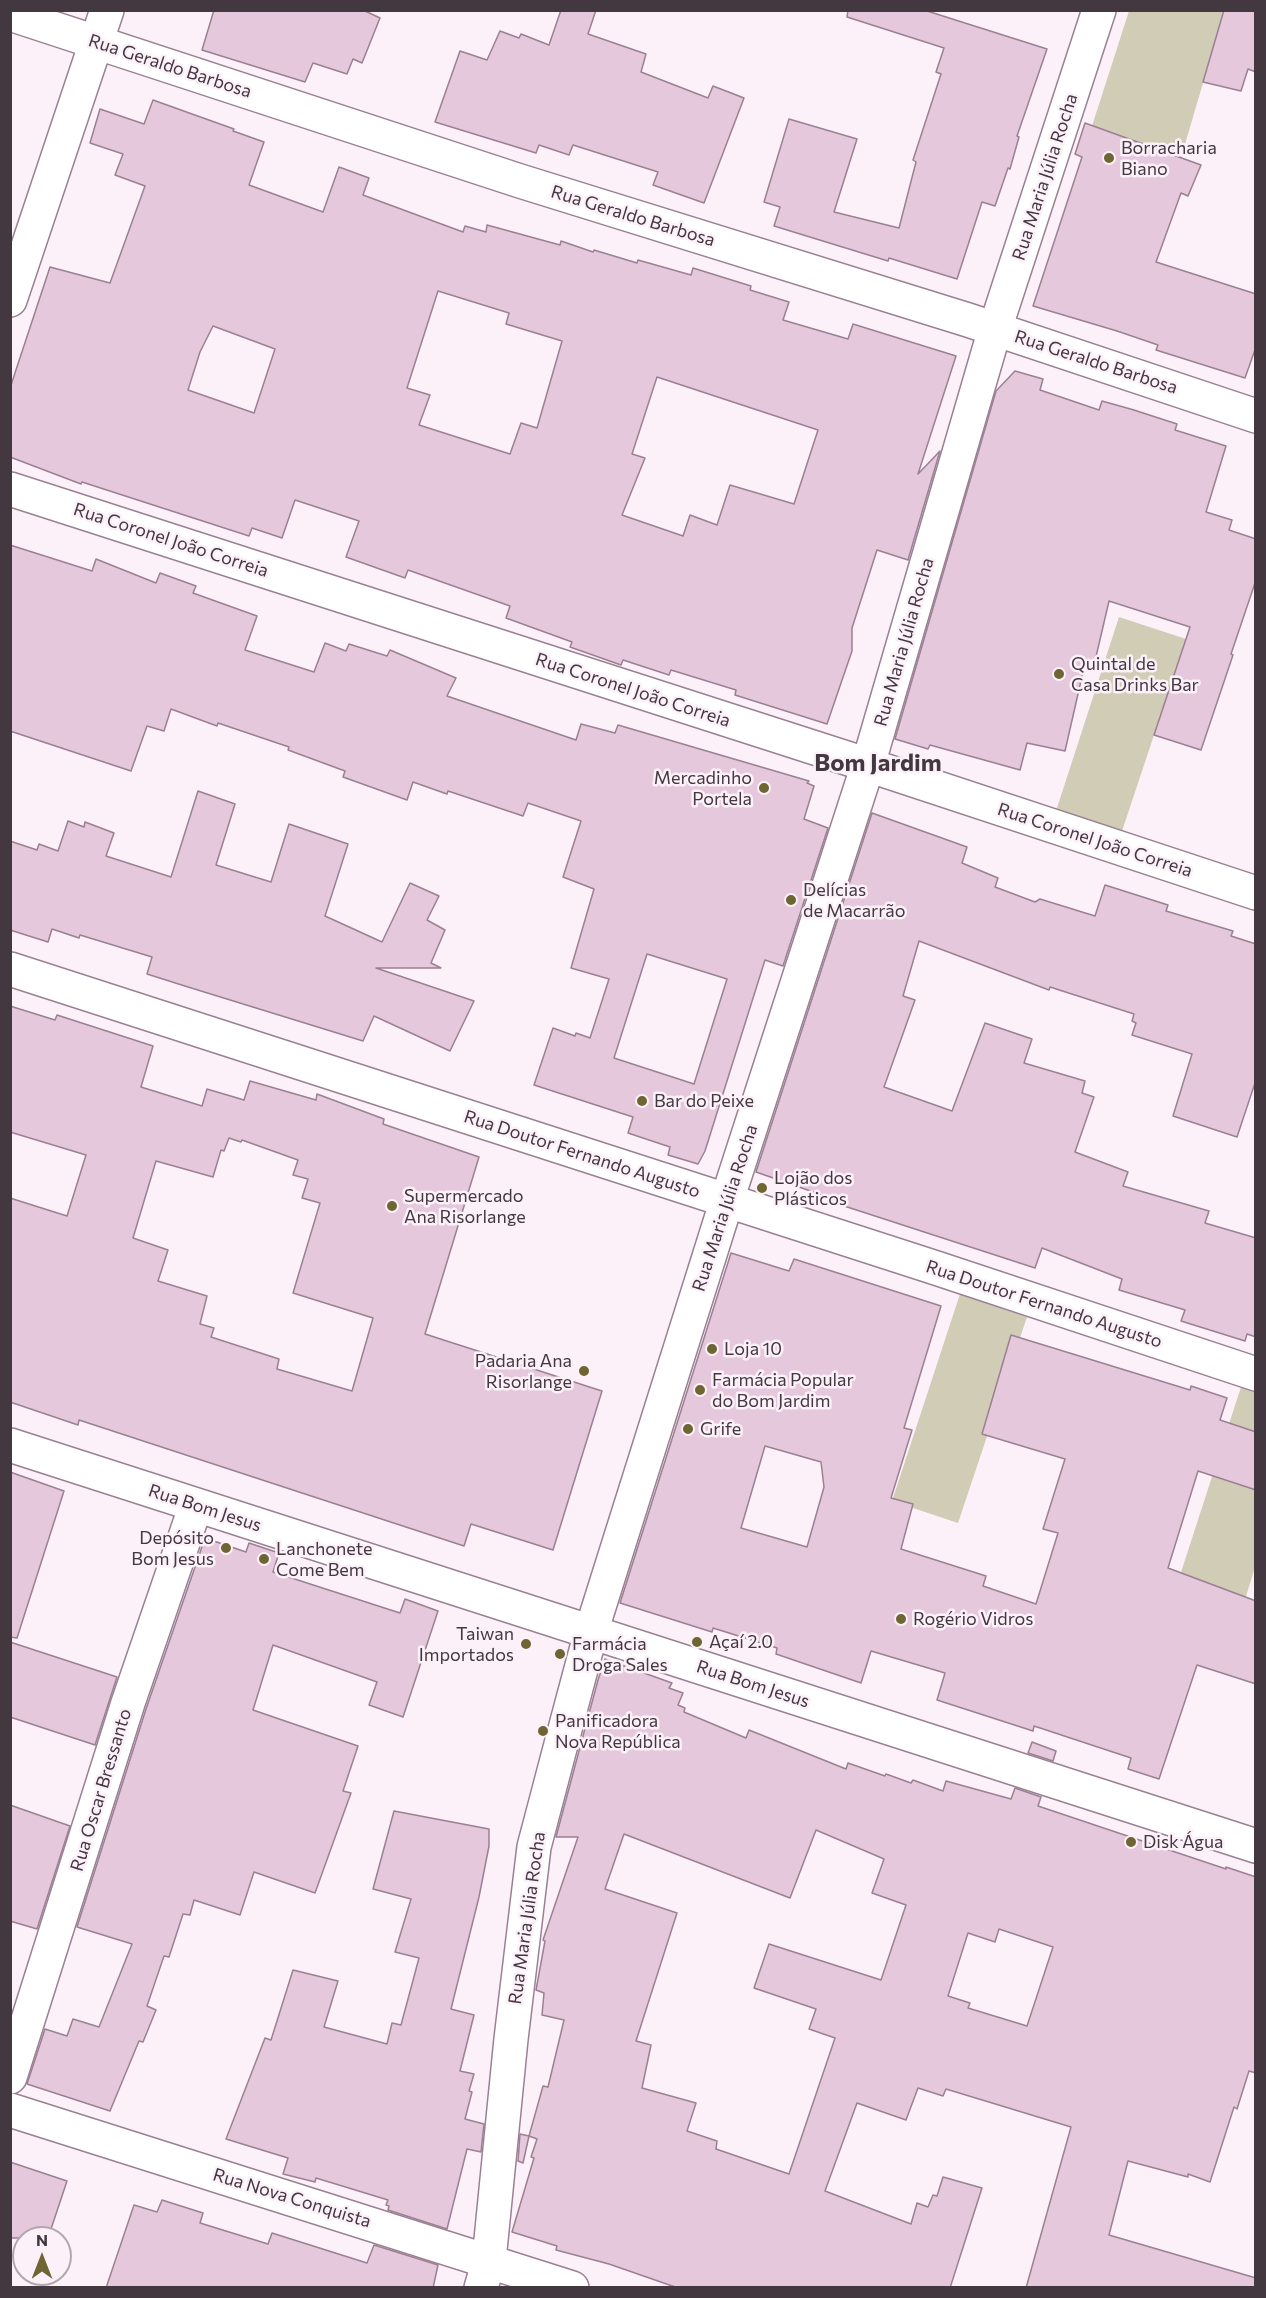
<!DOCTYPE html>
<html>
<head>
<meta charset="utf-8">
<style>
	body { margin:0 }
	#map { position:relative; width:1266px; height:2298px; overflow:hidden; background:#fdf1f9; font-family:Commissioner,sans-serif }
	canvas { display:block }
	.frame { position:absolute; inset:0; border:12px solid #443840; pointer-events:none }
	.north { position:absolute; left:12px; top:2226px; width:60px; height:60px; box-sizing:border-box; background:#fdf1f9; border:2px solid #b3a7af; border-radius:50%; rotate:0deg; font-size:16px; font-weight:700; line-height:24px; text-align:center; color:#443840 }
	.north::after { content:''; display:block; margin:auto; width:21px; height:27px; background:#6f6532; clip-path:polygon(50% 0,100% 100%,50% 72%,0 100%) }
</style>
</head>
<body>
<div id="map">
<canvas width="1266" height="2298"></canvas>
<div class="frame"></div>
<div class="north">N</div>
</div>
<script>
const c = document.querySelector('canvas').getContext('2d');
c.lineJoin = 'round';
function fill(path, color) {
  c.fillStyle = color;
  c.fill(path, 'evenodd');
}
function stroke(path, color, width, dash) {
  c.strokeStyle = color;
  c.lineWidth = width;
  c.lineCap = dash ? 'butt' : 'round';
  c.setLineDash(dash || []);
  c.stroke(path);
}
function drawText(font, color, halo, rows, align = 'center') {
  c.font = font + ' Commissioner,sans-serif';
  c.lineWidth = 5;
  c.setLineDash([]);
  c.textBaseline = 'middle';
  c.strokeStyle = halo;
  c.fillStyle = color;
  for (const [text, x, y, turn = 0] of rows) {
    c.save();
    c.translate(x, y);
    c.rotate((+turn || 0) * Math.PI / 180);
    c.textAlign = isNaN(turn) ? turn : align;
    if (halo) c.strokeText(text, 0, 0);
    c.fillText(text, 0, 0);
    c.restore();
  }
}
fill(new Path2D(`
	M1129,11H1224L1181,158L1092,126Z
	M1119,617L1186,639L1121,834L1056,811Z
	M960,1294L1027,1317L958,1523L892,1501Z
	M1241,1387L1255,1392V1567L1240,1616L1174,1594Z`), '#d0ccb5');
const building = new Path2D(`
	M214,10H363L380,18L362,63L353,59L347,74L313,63L305,82L202,50Z
	M561,10H596L588,34L646,54L641,72L708,98L713,86L744,98L704,203L653,185L658,172L573,145L569,155L539,145L536,153L435,122L460,51L487,60L500,31L519,38L521,34L549,45Z
	M848,10H924L1047,49L1017,136L1019,137L1010,169L1008,168L995,206L982,202L957,279L889,258L888,261L774,226L780,207L764,202L789,119L857,139L834,212L899,228L916,162L913,160L941,74L936,72L944,48L847,17Z
	M1224,10H1256V72L1248,69L1241,91L1203,82Z
	M153,100L234,129L233,131L264,142L249,185L323,212L339,167L369,178L363,195L463,232L465,226L486,232L487,225L560,245L561,241L593,252L594,250L637,263L638,260L691,275L693,268L751,286L750,290L789,302L783,320L848,339L853,324L956,356L918,474L940,451L908,560L877,550L852,628V651L827,724L735,695L736,690L671,670L669,675L623,660L621,665L570,647L572,642L506,618L510,606L408,570L405,578L346,557L359,521L295,500L282,538L252,528L249,536L82,482L81,484L10,457V388L50,267L110,283L145,186L115,175L123,154L90,143L100,109L144,124ZM438,291L509,313L506,324L562,341L537,428L521,423L510,454L419,425L430,395L407,388ZM213,326L275,349L254,413L188,390L200,352ZM657,377L818,430L794,504L730,485L717,525L690,515L683,536L622,515L645,458L632,454Z
	M1085,123L1201,165L1188,196L1181,193L1156,262L1256,294V347L1245,378L1156,350L1158,345L1117,331L1033,306L1082,157L1075,154Z
	M1015,371L1043,379L1040,390L1099,410L1102,401L1134,410L1177,424L1175,430L1226,446L1206,512L1232,520L1229,530L1256,539V580L1231,654L1233,655L1201,750L1154,735L1190,627L1109,601L1095,661L1086,659L1065,751L1027,743L1020,770L930,745L928,749L895,739L996,391Z
	M10,545L92,571L96,559L156,583L160,573L196,586L193,593L257,616L245,650L314,672L325,643L346,651L349,644L387,656L390,650L456,678L447,696L576,740L581,724L615,733L618,725L809,781L807,783L814,786L804,819L828,828L783,966L765,960L705,1151L698,1164L668,1155L670,1147L628,1133L633,1117L534,1085L553,1028L575,1036L576,1033L590,1038L609,979L571,968L594,889L563,877L581,821L528,803L523,816L448,791L447,794L413,782L407,800L343,777L345,771L288,750L289,747L218,723L217,726L171,709L164,731L147,726L131,771L10,731ZM647,954L727,979L694,1084L614,1058Z
	M198,791L235,804L216,865L271,882L289,824L348,844L325,916L382,942L410,883L439,896L427,920L445,930L431,963L441,968H376L474,1001L450,1051L374,1016L363,1041L188,987L147,974L152,957L80,935L79,938L52,929L48,942L10,930V841L37,850L39,844L58,851L68,821L84,827L85,822L114,833L106,856L171,877Z
	M872,813L967,847L962,863L998,878L995,887L1035,902L1040,899L1095,916L1105,885L1168,905L1166,911L1233,931L1231,936L1256,944V1080L1237,1137L1173,1116L1192,1054L1132,1035L1136,1023L1132,1021L1134,1014L1050,987L1049,990L919,941L903,996L915,1000L884,1087L952,1111L985,1023L1032,1039L1024,1063L1085,1081L1082,1093L1094,1097L1075,1152L1128,1172L1123,1186L1209,1211L1205,1223L1256,1238V1337L1247,1334L1245,1341L1181,1321L1185,1310L1119,1290L1122,1279L1042,1248L1035,1268L838,1204L839,1201L756,1172Z
	M10,1006L55,1020L57,1015L153,1046L141,1087L202,1106L207,1089L244,1100L250,1081L316,1100L317,1094L384,1119L383,1124L479,1157L425,1334L602,1391L553,1550L471,1524L464,1546L79,1420L78,1425L10,1402V1198L67,1216L86,1155L10,1132ZM229,1138L241,1142L242,1140L298,1160L293,1175L308,1179L302,1198L320,1203L293,1293L373,1318L352,1391L277,1369L279,1359L211,1337L214,1328L200,1324L207,1296L158,1281L168,1250L133,1238L156,1161L213,1177L221,1150L224,1151Z
	M731,1253L789,1271L794,1259L941,1306L904,1428L912,1430L891,1498L913,1504L901,1549L986,1576L983,1586L1036,1604L1058,1533L1043,1529L1065,1459L982,1434L1011,1335L1190,1390L1191,1386L1227,1398L1220,1420L1256,1432V1490L1198,1471L1168,1568L1256,1601V1684L1197,1665L1159,1779L1128,1769L1131,1758L1034,1726L1033,1731L937,1700L945,1673L871,1651L861,1683L776,1654L777,1648L713,1628L712,1632L620,1603ZM765,1446L821,1462L824,1487L807,1547L741,1528Z
	M10,1472L64,1491L17,1638L10,1637Z
	M205,1538L246,1552L249,1543L279,1553L273,1572L400,1613L405,1599L438,1611L403,1717L369,1705L377,1682L273,1645L253,1710L358,1746L343,1791L351,1793L315,1893L254,1872L240,1915L194,1900L190,1915L183,1914L169,1957L164,1956L147,2006L156,2010L143,2042L139,2041L110,2111L27,2084L45,2029L67,2036L73,2019L99,2027L132,1944L77,1927L146,1709Z
	M10,1642L117,1677L95,1745L10,1717Z
	M605,1659L672,1683L669,1688L683,1693L678,1705L685,1708L684,1712L746,1738L749,1730L846,1769L848,1763L885,1776L886,1774L911,1783L913,1780L943,1791L946,1781L1011,1799L1015,1788L1041,1797L1038,1806L1226,1869V1867L1256,1877V2073L1249,2071L1237,2109L1234,2107L1210,2182L1188,2174V2177L1128,2161L1109,2235L1256,2278V2288H1026L1071,2127L946,2089L943,2096L918,2088L906,2120L857,2103L825,2191L911,2224L917,2203L928,2207L933,2195L937,2196L943,2177L982,2188L950,2288H678L609,2264L556,2250L557,2246L512,2232L534,2158L531,2157L537,2139L529,2136L543,2086L548,2087L564,2020L542,2015L544,1993L536,1990L545,1941L543,1940L578,1837H556L598,1680ZM816,1830L884,1859L872,1893L906,1905L881,1980L769,1944L754,1988L816,2009L809,2029L835,2038L789,2174L716,2149L717,2141L687,2131L696,2103L642,2088L651,2045L636,2041L677,1913L605,1889L624,1834L790,1898ZM999,1929L1053,1947L1027,2026L968,2008L970,2003L948,1996L968,1933L995,1942Z
	M1032,1742L1056,1751L1053,1761L1028,1753Z
	M10,1805L70,1826L37,1929L10,1921Z
	M394,1811L489,1829V1846L479,1897L451,2009L474,2015L460,2071L474,2074L469,2091L472,2092L465,2119L484,2124L481,2152L467,2149L447,2229L388,2210L389,2206L386,2205L388,2200L316,2178L315,2182L283,2174L288,2158L226,2139L265,2038L271,2040L293,1970L338,1981L324,2027L387,2044L392,2023L401,2025L419,1958L395,1952L411,1899L373,1889Z
	M520,2134L529,2136L523,2163L518,2161Z
	M10,2162L67,2181L48,2238H10Z
	M162,2200L203,2213L200,2223L268,2244L272,2233L367,2263L374,2245L438,2265L433,2288H106L134,2205L157,2212Z`);
fill(building, '#e5c8dc');
stroke(building, '#9a8092', 1.5);
const minor = new Path2D(`
	M10,14L520,181L968,320L1256,416
	M10,300L107,10
	M10,489L868,765L1256,893
	M10,969L933,1267L1256,1374
	M10,1445L1256,1846
	M10,2077L128,1703L196,1505
	M10,2110L572,2288
	M481,2288L489,2260L511,2039L534,1847L564,1733L591,1632L727,1200L868,765L995,329L1099,10`);
stroke(minor, '#9a8093', 36);
stroke(minor, '#fff', 33);
for (const [x, y, r, color] of [
	[1109,158,6,"#6f6532"],
	[1059,674,6,"#6f6532"],
	[764,788,6,"#6f6532"],
	[791,900,6,"#6f6532"],
	[642,1101,6,"#6f6532"],
	[762,1188,6,"#6f6532"],
	[392,1206,6,"#6f6532"],
	[712,1349,6,"#6f6532"],
	[584,1371,6,"#6f6532"],
	[700,1390,6,"#6f6532"],
	[688,1429,6,"#6f6532"],
	[226,1548,6,"#6f6532"],
	[264,1559,6,"#6f6532"],
	[901,1619,6,"#6f6532"],
	[697,1642,6,"#6f6532"],
	[526,1644,6,"#6f6532"],
	[560,1654,6,"#6f6532"],
	[543,1731,6,"#6f6532"],
	[1131,1842,6,"#6f6532"]
]) {
  const dot = new Path2D();
  dot.arc(x, y, r, 0, 2 * Math.PI);
  c.fillStyle = color;
  c.fill(dot);
  stroke(dot, '#fdf1f9', 2);
}
drawText('18px', '#443840', '#fdf1f9', [
	["Rua Geraldo Barbosa",170,66,18],
	["Rua Maria Júlia Rocha",1045,177,-72],
	["Rua Geraldo Barbosa",633,216,17],
	["Rua Geraldo Barbosa",1096,362,18],
	["Rua Coronel João Correia",171,540,18],
	["Rua Maria Júlia Rocha",904,642,-74],
	["Rua Coronel João Correia",633,690,18],
	["Rua Coronel João Correia",1095,840,18],
	["Rua Doutor Fernando Augusto",582,1154,18],
	["Rua Maria Júlia Rocha",725,1208,-72],
	["Rua Doutor Fernando Augusto",1044,1304,18],
	["Rua Bom Jesus",205,1508,18],
	["Rua Bom Jesus",753,1684,18],
	["Rua Oscar Bressanto",101,1790,-73],
	["Rua Maria Júlia Rocha",527,1918,-82],
	["Rua Nova Conquista",292,2198,17]
]);
drawText('18px', '#443840', '#fdf1f9', [
	["Borracharia",1121,148],
	["Biano",1121,169],
	["Quintal de",1071,664],
	["Casa Drinks Bar",1071,685],
	["Mercadinho",752,778,"right"],
	["Portela",752,799,"right"],
	["Delícias",803,890],
	["de Macarrão",803,911],
	["Bar do Peixe",654,1101],
	["Lojão dos",774,1178],
	["Plásticos",774,1199],
	["Supermercado",404,1196],
	["Ana Risorlange",404,1217],
	["Loja 10",724,1349],
	["Padaria Ana",572,1361,"right"],
	["Risorlange",572,1382,"right"],
	["Farmácia Popular",712,1380],
	["do Bom Jardim",712,1401],
	["Grife",700,1429],
	["Depósito",214,1538,"right"],
	["Bom Jesus",214,1559,"right"],
	["Lanchonete",276,1549],
	["Come Bem",276,1570],
	["Rogério Vidros",913,1619],
	["Taiwan",514,1634,"right"],
	["Importados",514,1655,"right"],
	["Açaí 2.0",709,1642],
	["Farmácia",572,1644],
	["Droga Sales",572,1665],
	["Panificadora",555,1721],
	["Nova República",555,1742],
	["Disk Água",1143,1842]
], 'left');
drawText('bold 24px', '#443840', '#fdf1f9', [
	["Bom Jardim",878,763]
]);
</script>
</body>
</html>
